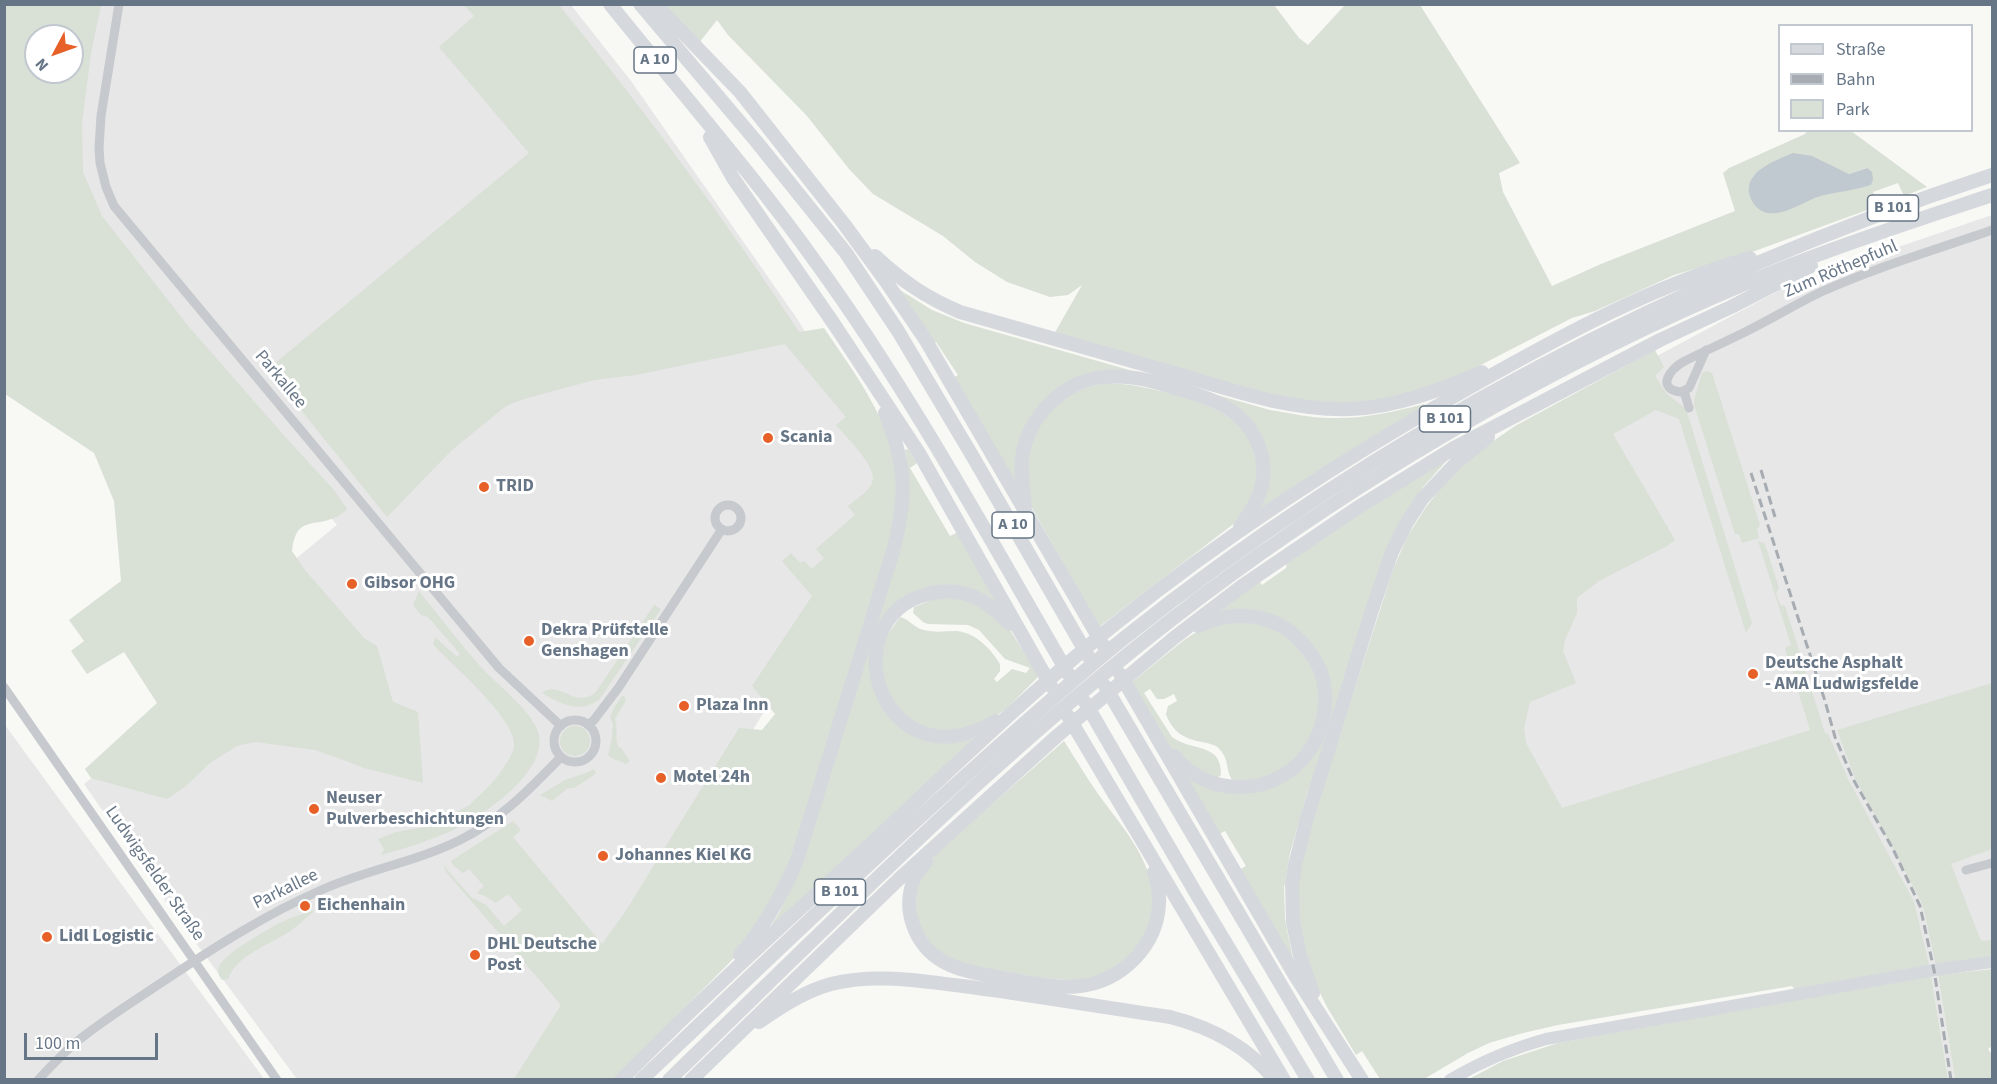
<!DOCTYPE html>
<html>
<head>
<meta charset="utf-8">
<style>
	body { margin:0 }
	#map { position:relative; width:1997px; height:1084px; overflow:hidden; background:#f8f8f5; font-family:"Source Sans 3",sans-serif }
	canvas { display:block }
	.frame { position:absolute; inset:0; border:6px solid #677687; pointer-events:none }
	.legend { position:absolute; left:1778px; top:24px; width:195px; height:108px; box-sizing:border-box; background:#fff; border:2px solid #c2c8cf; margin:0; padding:8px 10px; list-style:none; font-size:18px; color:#677687 }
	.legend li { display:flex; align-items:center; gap:12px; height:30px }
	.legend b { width:30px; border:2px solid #c2c8cf }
	.north { position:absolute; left:24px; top:24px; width:60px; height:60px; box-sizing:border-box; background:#fff; border:2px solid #c2c8cf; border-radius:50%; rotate:229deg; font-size:16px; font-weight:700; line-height:24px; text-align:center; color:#677687 }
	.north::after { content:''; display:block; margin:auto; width:21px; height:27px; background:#e66028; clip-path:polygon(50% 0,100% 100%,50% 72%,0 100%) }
	.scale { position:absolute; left:24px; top:1033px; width:134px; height:27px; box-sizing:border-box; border:3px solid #677687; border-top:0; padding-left:8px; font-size:18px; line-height:21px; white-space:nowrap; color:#677687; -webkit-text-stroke:4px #fff; paint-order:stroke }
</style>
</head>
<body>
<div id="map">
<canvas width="1997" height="1084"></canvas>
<div class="frame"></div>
<ul class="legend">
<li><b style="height:8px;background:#d5d9dd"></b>Straße</li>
<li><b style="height:8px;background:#a6acb2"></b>Bahn</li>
<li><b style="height:16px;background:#d9e0d6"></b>Park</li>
</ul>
<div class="north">N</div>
<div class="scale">100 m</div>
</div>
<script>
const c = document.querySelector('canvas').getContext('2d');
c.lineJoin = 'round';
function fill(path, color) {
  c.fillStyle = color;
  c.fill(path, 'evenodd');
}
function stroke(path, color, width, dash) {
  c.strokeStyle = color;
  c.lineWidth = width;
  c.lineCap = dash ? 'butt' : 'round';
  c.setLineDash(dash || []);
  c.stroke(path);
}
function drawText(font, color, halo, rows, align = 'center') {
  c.font = font + ' "Source Sans 3",sans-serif';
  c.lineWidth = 6;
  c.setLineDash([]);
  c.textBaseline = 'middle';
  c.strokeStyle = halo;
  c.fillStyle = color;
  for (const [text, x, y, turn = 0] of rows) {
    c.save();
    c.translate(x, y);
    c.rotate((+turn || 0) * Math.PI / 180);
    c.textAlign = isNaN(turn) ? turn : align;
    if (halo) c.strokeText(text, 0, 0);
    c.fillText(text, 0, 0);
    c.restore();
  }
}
fill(new Path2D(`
	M92,5H571L631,81L798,320L889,476L879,525L661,879L524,1079H297L181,923L84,784L106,767L293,561L337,525L76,207L66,133Z
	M1992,215V955L1938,975L1955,1079H1948L1931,975L1555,833L1492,707L1562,407L1793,283Z
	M5,725L264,1079H5Z`), '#e6e7e6');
fill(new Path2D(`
	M4,5H101L91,53L82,123L83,172L102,216L189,327L288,440L334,490L347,509C344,512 340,516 336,517C313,528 296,515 292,551L305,570L364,638L377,646L393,702L418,712L423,783L364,768L349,762L315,750L255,742L237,746L210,763L186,786L167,799L91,778L85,769L157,703L124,652L87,674L71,651L84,641L69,620L121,581L114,501L94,453L5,394ZM36,36H72V72H36Z
	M464,5H559C644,110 725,219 799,332L824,328C855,374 891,420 897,477C899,499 893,521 889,542L794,855L775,898L736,956L614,1079H514L561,1005L447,873L443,865L471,897L486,905L504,926L522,910L508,894L496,903L485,896L477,893L484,886L469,869L463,873L453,865L451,861L513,821L521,830L513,837L602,944L625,912L739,728L762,730L775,714L752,686L812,596L782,561L791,553L800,563L804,561L812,569L824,558L816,549L855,515L848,506C855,500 868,492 872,483C879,468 846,437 836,425L846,417L785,344L636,375L594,380L524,399L506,406L452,450L387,517L268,369L529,153L439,47L474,16Z
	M662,5H1274L1299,38L1308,45L1345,5H1420L1520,163L1499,173L1503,192L1552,286L1601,264L1735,211L1723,173L1729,168L1805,134L1807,131H1851L1927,187L1904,196L1898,183L1873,192L1878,206L1752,252L1674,275L1595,311L1572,318L1438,387L1365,405L1289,401L1053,336L1082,285L1068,295L1050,297L1007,282L975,262L943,236L873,194L849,169L807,116L728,35L717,20L699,43ZM1812,157L1849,174L1866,168L1871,185L1820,196L1783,211Z
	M900,290L932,310L964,323L1270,410C1290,413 1310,418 1331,418C1363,419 1394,412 1424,404L1426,406L1255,516L1264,495L1246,419L1117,373L1043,402L1016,482L951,379L958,375L936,342L930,345Z
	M1655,350L1664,367L1655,376L1666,393L1686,409L1752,623L1746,633L1679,419L1656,410L1613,434L1675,540L1667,546L1599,581L1577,598V613L1565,640L1563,651L1576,683L1530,702L1524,728L1526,743L1562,808L1810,730L1785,648L1791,645L1758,541L1765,544L1779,588L1776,593L1780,605L1785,606L1825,733L1828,734L1849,781L1914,902L1929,965L1795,990L1792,986L1558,1025L1523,1033L1489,1043L1468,1053L1424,1079H1380L1362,1051L1356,1055L1327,1007L1310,973L1299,928L1297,898L1301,861L1328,771L1393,570L1407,537L1426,507L1452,474L1466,460L1515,426Z
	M1706,371L1712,373L1760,525L1757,529L1759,538L1742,543L1739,534H1735L1694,405V400L1702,373Z
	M1108,383C1131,384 1150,388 1172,394C1211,405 1254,419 1257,467C1257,477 1256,489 1252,499C1248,507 1241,515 1236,522L1099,627L1032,508L1029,501L1027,450L1046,414L1066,396L1088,387Z
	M908,449L917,463L910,468L950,536L958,532L999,604L969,591L895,609L871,665L874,686L925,738L947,742L970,739L973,741L763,939L780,911L802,865L900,548C909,515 912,483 905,450Z
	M1451,456L1423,487L1392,537L1380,567L1324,748L1307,794L1290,853L1284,888L1285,919L1293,959L1292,960L1239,870L1246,866L1225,831L1217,835L1182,773L1204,785L1291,776L1330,705L1298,632L1222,612L1220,609L1259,581L1262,585L1286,568L1287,561L1371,505Z
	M419,591C439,616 459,642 480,666C496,684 534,712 539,735C546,771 490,810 463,825C437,839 409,847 381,855L384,849L378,839L396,832L426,827L470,805C474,799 478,797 483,792C495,781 506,766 513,751C525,725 450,664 433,644L435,637L457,657L460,654L428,617L421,615L413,605Z
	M942,596L969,598L1008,627L1039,676L1006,709L981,726L935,733L904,718L881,682L883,641L900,617C909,619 914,628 924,630C935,633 946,631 957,631C976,633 991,649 1000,664V671L994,679L997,682L1012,669L1026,673L1030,668L1005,659L979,630L968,625L928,624L923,622L913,613L914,607Z
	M654,605L661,609L599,700C578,714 561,704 542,693C559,679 575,710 596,692Z
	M1226,621L1263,624L1287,635L1311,664L1319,685V713L1308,744L1288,766L1258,781L1232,780C1225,768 1230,757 1216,746C1212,744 1207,743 1202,742C1185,739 1172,732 1166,714L1168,706L1177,701L1174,694L1164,699H1157L1150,689L1144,693L1172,737C1192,752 1222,742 1221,775L1216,779H1212L1172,751L1131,683L1184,640L1198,631Z
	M1992,683V849L1951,864L1981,941L1992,940V958L1936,966L1924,910L1921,901L1855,778L1837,730Z
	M622,696H624L626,700L615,719C618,729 615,737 618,747L621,748L630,761L626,764C620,760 614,761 608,755L612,738L613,724L610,718L613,709Z
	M560 741a15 15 0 1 1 30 0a15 15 0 1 1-30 0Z
	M1064,741C1077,761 1089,782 1104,802C1124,829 1146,854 1152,888C1156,904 1151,922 1144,936C1116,992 1062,982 1012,973C991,970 964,969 945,959C917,941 911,909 920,879C927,856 964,829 982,813C1009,789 1037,765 1064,741Z
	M594,769L596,773L594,775L574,788H568L552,801L540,795L565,780L586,773Z
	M315,910C307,917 299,925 290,931C269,946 237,954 228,979L222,980C219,976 217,972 219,967C222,955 268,929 280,923C291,917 304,914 315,910Z
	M1992,969V1046L1988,1049L1992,1055V1078L1990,1079H1955L1938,975Z
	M1931,975L1948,1079L1467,1080L1503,1061L1558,1043Z`), '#d9e0d6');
fill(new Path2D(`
	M1793,153L1812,156L1849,174L1867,168L1872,172L1873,179L1871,185C1855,190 1838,192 1821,196C1804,201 1787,215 1768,213C1761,212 1754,206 1751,199C1740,173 1774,161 1793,153Z`), '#c0c9cf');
stroke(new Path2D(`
	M119,4L101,116L99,148L100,163L106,187L114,206L499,668L561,726
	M1706,350L1689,388L1681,392C1656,389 1669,370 1683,362C1702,352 1721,344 1741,334C1768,321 1794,305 1821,292C1876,267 1935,250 1992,230
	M1684,391L1689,408
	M715 518a13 13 0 1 1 26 0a13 13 0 1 1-26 0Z
	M4,687L277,1080
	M554 741a21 21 0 1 1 42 0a21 21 0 1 1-42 0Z
	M588,725L594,720L619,687L722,529
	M1966,870L1992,863
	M38,1080C52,1065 65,1051 80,1039C109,1016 140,997 170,977C218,945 267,914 319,891C365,870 416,862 460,840C499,821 531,788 561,757`), '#c6c9cd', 9);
stroke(new Path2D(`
	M1450,1080C1482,1061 1510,1049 1546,1039L1934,970L1992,962`), '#d5d9dd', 12);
stroke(new Path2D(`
	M610,4C679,90 753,174 817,264C911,394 988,536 1069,675
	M640,4L756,141L846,253L898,331L973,457L1088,656
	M655,4L740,92L844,224L885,280L925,339L1103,645
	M710,137L733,178L834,324L919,453L1051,686
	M875,256C902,281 925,297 960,312C1031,332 1102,353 1174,373C1231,390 1291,411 1351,409C1397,407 1440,390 1482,372
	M1025,507C1024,491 1020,473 1022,457C1028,417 1063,380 1105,377C1129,375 1150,380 1172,387C1188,392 1205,396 1220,404C1254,421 1272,458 1259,495C1254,507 1247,517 1240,527
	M1120,674L1294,974L1362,1080
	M1105,686L1337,1080
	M1085,702L1197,895L1308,1080
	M1068,716L1284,1080
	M996,721C877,790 826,608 938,592C968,588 990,603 1010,624
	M1174,756C1190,777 1217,788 1242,787C1298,786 1335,732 1323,679C1321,668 1315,659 1308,650C1281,614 1238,607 1198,626
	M926,862C922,867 918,872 915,877C900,911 916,950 950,965C968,973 988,975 1008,979C1031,983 1056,989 1080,986C1122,981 1157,946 1159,904C1160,893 1157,882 1154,872
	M740,955C764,928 781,896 796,863L893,551C907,496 907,466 885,413
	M1313,993L1300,956L1293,922L1292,883L1295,865L1307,818L1373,607L1392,552L1406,524L1422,499L1458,461L1488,437
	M759,1022C781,1007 805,991 831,984C875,973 919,981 963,986C1032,995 1101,1007 1170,1017C1210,1027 1248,1047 1275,1080
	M621,1080C699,1001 781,926 863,851C946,774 1027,695 1115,624C1227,534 1349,455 1474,385C1563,335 1652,286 1750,258
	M641,1080C751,976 860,870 973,769C1022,725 1071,681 1123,639C1381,432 1679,278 1992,175
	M669,1080C849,906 1025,725 1228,577C1397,454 1592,344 1786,267C1854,240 1923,218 1992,195
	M691,1080L899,879L1057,736L1175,637L1242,586L1357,508L1454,448L1660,340L1731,307L1811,266`), '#d5d9dd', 14);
stroke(new Path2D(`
	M1761,470L1775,517
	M1751,473L1825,701L1835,737L1853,779L1893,849L1920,906L1934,970L1951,1080`), '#a6acb2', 3, [9, 4.5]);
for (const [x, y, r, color] of [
	[768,438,6,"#e66028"],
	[484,487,6,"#e66028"],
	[352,584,6,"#e66028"],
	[529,641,6,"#e66028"],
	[1753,674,6,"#e66028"],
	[684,706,6,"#e66028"],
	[661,778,6,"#e66028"],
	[314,809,6,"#e66028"],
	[603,856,6,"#e66028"],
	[305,906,6,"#e66028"],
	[47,937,6,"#e66028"],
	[475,955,6,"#e66028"]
]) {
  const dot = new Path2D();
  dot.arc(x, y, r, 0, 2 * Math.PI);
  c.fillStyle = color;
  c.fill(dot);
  stroke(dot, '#fff', 2);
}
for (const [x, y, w] of [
	[655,60,42],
	[1893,208,51],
	[1445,419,51],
	[1013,525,42],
	[840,892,51]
]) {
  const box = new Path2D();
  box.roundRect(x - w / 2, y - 13, w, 26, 4.5);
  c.fillStyle = '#fff';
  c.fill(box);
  stroke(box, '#677687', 1.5);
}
drawText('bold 16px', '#677687', null, [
	["A 10",655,60],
	["B 101",1893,208],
	["B 101",1445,419],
	["A 10",1013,525],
	["B 101",840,892]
]);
drawText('18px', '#677687', '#fff', [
	["Zum Röthepfuhl",1841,270,-23],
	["Parkallee",280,380,50],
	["Ludwigsfelder Straße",154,874,55],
	["Parkallee",286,890,-26]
]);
drawText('bold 18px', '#677687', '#fff', [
	["Scania",780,438],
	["TRID",496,487],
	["Gibsor OHG",364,584],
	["Dekra Prüfstelle",541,631],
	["Genshagen",541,652],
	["Deutsche Asphalt",1765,664],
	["- AMA Ludwigsfelde",1765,685],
	["Plaza Inn",696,706],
	["Motel 24h",673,778],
	["Neuser",326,799],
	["Pulverbeschichtungen",326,820],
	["Johannes Kiel KG",615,856],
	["Eichenhain",317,906],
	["Lidl Logistic",59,937],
	["DHL Deutsche",487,945],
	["Post",487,966]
], 'left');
</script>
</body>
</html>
